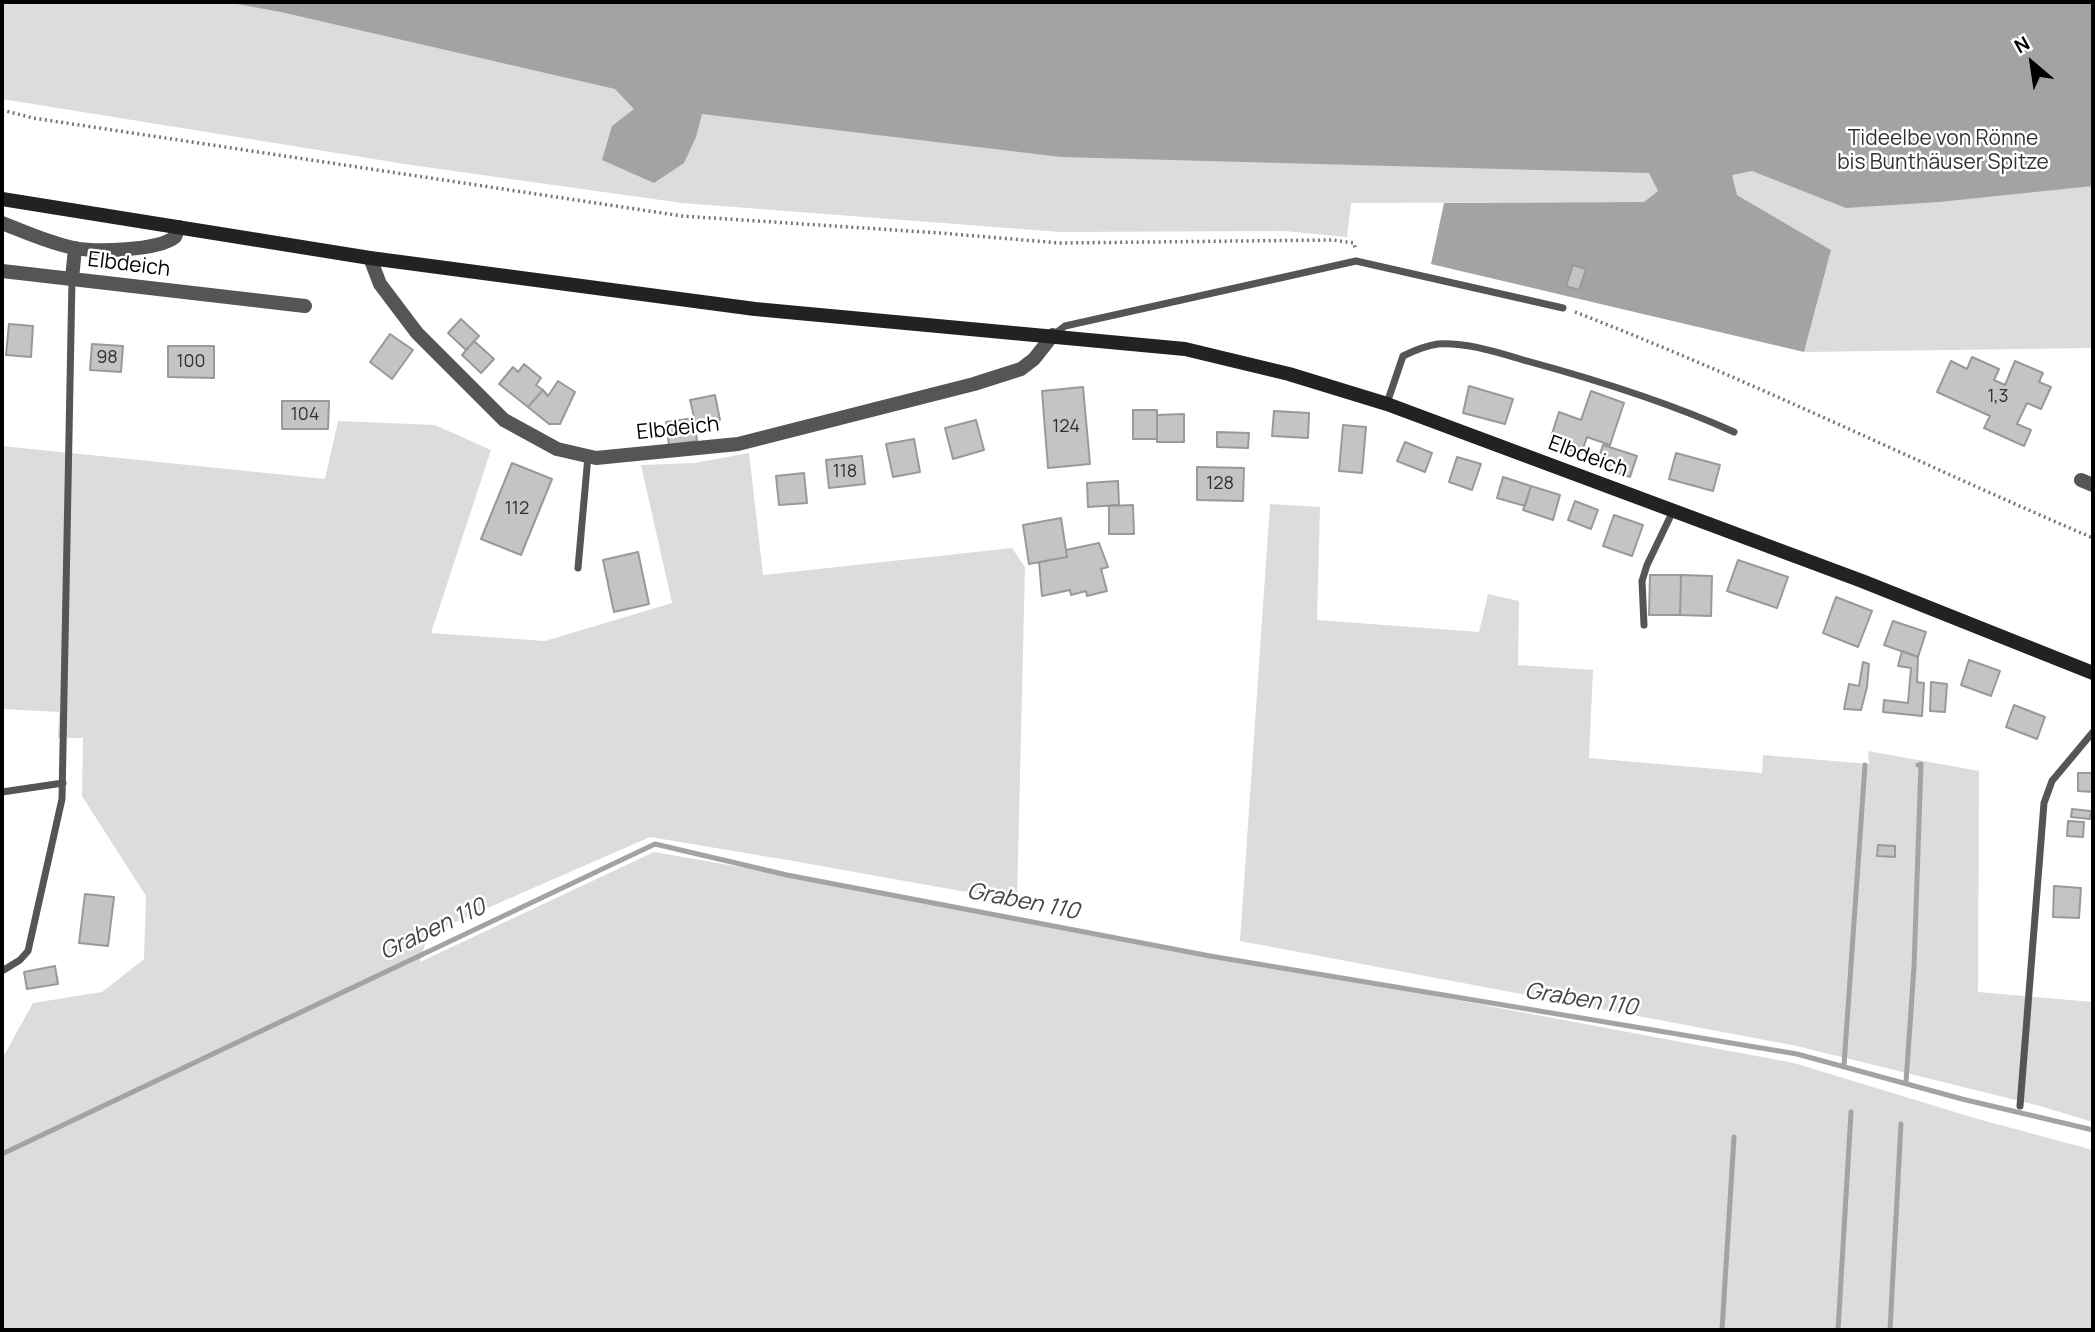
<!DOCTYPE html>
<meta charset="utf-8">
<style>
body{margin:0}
#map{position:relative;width:2095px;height:1332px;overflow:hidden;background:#fff;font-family:Manrope,sans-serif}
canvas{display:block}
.frame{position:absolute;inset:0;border:4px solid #000;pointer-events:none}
.north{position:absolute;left:1997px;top:28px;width:70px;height:70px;-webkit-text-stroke:5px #fff;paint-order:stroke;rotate:331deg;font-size:19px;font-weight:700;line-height:28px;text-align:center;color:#000}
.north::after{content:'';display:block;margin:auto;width:24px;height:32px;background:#000;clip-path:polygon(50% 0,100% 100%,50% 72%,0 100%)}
</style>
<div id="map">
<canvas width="2095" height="1332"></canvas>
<div class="frame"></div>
<div class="north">N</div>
</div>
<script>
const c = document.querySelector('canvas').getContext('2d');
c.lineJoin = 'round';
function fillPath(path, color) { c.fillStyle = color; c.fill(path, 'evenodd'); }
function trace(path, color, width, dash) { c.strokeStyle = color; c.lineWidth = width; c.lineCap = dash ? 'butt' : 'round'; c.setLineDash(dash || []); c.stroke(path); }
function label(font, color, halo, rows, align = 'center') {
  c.font = font + ' Manrope,sans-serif'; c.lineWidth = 5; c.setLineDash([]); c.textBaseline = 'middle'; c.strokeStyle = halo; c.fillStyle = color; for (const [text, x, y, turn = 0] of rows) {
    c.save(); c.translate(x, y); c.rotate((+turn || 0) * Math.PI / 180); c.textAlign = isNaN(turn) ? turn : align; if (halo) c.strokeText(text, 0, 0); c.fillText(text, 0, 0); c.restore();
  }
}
fillPath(new Path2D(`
 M 2,2 L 2093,2 L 2093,348 L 1804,352 L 1831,250 L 1737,195 L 1650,173 L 1658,191 L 1645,202 L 1351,203 L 1347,237 L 1284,231 L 1060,232 L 682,203 L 411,165 L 2,99 Z
 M 338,421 L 435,425 L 491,450 L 431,633 L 545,641 L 672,603 L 641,465 L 695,463 L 749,453 L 763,575 L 1012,548 L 1025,567 L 1017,901 L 793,861 L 650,837 L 428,934 L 420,962 L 654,852 L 787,875 L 1794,1063 L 1978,1119 L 2093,1150 L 2093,1330 L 2,1330 L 2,1059 L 33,1003 L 102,992 L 144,959 L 146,896 L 82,796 L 83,738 L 58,738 L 59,712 L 2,709 L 2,446 L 325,479 Z
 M 1270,504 L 1320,507 L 1317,620 L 1479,632 L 1488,594 L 1519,601 L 1518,665 L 1593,670 L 1589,758 L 1762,773 L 1763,755 L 1869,764 L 1868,751 L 1979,771 L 1978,992 L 2093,1002 L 2093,1122 L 2040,1106 L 1797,1046 L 1240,941 Z`), '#dcdcdc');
fillPath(new Path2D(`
 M 226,2 L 2093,2 L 2093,186 L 1939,202 L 1846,208 L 1752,171 L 1732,175 L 1737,195 L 1831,250 L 1804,352 L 1431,264 L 1444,203 L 1644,202 L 1658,191 L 1649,173 L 1061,157 L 702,114 L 696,137 L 684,163 L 654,183 L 602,160 L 612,126 L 634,109 L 615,89 L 281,12 Z`), '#a3a3a3');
trace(new Path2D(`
 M 1844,1065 L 1865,765
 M 1906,1082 L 1914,967 L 1921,764 L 1918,765
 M 2,1154 L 655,844 L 787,875 L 1210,956 L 1797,1054 L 1962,1099 L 2093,1130
 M 1722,1330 L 1734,1137
 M 1838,1330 L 1851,1112
 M 1890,1330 L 1901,1124`), '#a3a3a3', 5);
const building = new Path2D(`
 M 1573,265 L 1586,269 L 1579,290 L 1566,286 Z
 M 461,319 L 479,336 L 466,350 L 448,333 Z
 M 9,324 L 33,326 L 31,357 L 6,355 Z
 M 390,334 L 413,350 L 392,379 L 370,362 Z
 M 474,341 L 494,359 L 481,373 L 462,355 Z
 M 92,344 L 123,346 L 121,372 L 90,370 Z
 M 168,346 L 214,346 L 214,378 L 168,377 Z
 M 1972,357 L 1999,369 L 1994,380 L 2005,385 L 2015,361 L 2043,373 L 2039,382 L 2051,387 L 2041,409 L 2027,403 L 2017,424 L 2031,430 L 2024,446 L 1984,428 L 1990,416 L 1937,392 L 1951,361 L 1967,369 Z
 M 524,364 L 541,378 L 536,385 L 543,390 L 528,407 L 499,384 L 513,367 L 518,372 Z
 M 558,381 L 575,392 L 560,424 L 549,424 L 528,407 L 543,390 L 548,396 Z
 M 1469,386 L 1513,399 L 1505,424 L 1463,413 Z
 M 1083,387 L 1090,464 L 1048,468 L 1042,391 Z
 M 1591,391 L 1624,403 L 1610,445 L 1587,437 L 1581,454 L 1549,443 L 1559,412 L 1581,420 Z
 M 715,395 L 720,420 L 696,425 L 690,400 Z
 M 282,401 L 329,401 L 328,429 L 282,429 Z
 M 1133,410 L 1157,410 L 1157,439 L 1133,439 Z
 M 1274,411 L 1309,413 L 1308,438 L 1272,436 Z
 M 1184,414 L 1184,442 L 1157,442 L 1157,415 Z
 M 694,418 L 697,441 L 669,445 L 666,422 Z
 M 976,420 L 984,450 L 953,459 L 945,428 Z
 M 1343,425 L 1366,427 L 1362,473 L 1339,471 Z
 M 1217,432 L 1249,433 L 1248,448 L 1217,447 Z
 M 914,439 L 920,472 L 893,477 L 886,444 Z
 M 1405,442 L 1432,453 L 1425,472 L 1397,461 Z
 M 1603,445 L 1637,456 L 1630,477 L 1596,466 Z
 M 1676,453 L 1720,465 L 1713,491 L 1669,479 Z
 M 862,456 L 865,484 L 829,488 L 826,460 Z
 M 1457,457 L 1481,464 L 1472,490 L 1449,482 Z
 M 512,463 L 552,479 L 521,555 L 481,539 Z
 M 1197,467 L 1244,468 L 1243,501 L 1197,500 Z
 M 804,473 L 807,503 L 779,505 L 776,476 Z
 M 1503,477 L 1531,486 L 1525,506 L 1497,498 Z
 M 1118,481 L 1119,505 L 1088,507 L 1087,483 Z
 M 1531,486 L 1560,495 L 1553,520 L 1523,510 Z
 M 1575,501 L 1598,510 L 1591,529 L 1568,520 Z
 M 1133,505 L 1134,534 L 1109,534 L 1109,506 Z
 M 1614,515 L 1643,525 L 1632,556 L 1603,546 Z
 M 1061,518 L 1067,557 L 1029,564 L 1023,525 Z
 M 1099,543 L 1108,567 L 1101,569 L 1107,591 L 1087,596 L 1086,591 L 1071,595 L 1070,590 L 1042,596 L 1039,562 L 1067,557 L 1066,550 Z
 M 638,552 L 649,604 L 614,612 L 603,560 Z
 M 1738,560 L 1788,577 L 1777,608 L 1727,591 Z
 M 1650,575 L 1681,575 L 1680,615 L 1649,615 Z
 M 1681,575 L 1712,576 L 1711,616 L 1680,615 Z
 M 1836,597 L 1872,611 L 1858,647 L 1823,633 Z
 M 1893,621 L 1926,632 L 1918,657 L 1884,645 Z
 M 1902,651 L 1918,657 L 1917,682 L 1924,683 L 1922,716 L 1883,712 L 1884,700 L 1908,703 L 1911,668 L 1898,666 Z
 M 1969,660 L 2000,671 L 1991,696 L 1961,685 Z
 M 1863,662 L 1869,664 L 1867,687 L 1861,710 L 1844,709 L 1849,684 L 1859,686 Z
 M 1931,682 L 1947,684 L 1945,712 L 1930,711 Z
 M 2014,705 L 2045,717 L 2037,739 L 2006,727 Z
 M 2078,773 L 2093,773 L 2093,792 L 2078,791 Z
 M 2072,809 L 2091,811 L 2090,819 L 2071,817 Z
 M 2068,821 L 2084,822 L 2083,837 L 2067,836 Z
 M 1878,845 L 1895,846 L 1895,857 L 1877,856 Z
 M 2054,886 L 2081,888 L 2079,918 L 2053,917 Z
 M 85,894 L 114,897 L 108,946 L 79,943 Z
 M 55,966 L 58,984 L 27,989 L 24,972 Z`);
fillPath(building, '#c4c4c4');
trace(building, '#999', 2);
trace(new Path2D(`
 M 2,110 L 33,118 L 682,216 L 940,233 L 1060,243 L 1332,240 L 1354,243 L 1355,248
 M 1575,312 C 1751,380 1920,464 2093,538`), '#777', 3.5, [2, 3.5]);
trace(new Path2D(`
 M 1053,335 L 1065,326 L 1356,261 L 1563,308
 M 1387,403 L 1403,356 C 1415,350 1425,346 1438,344 C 1467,342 1499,353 1527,361 C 1597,380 1668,402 1734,432
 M 578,568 L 588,456
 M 1644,625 L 1642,581 L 1647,565 L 1673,511
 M 2,792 L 63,783
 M 2,971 L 20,960 L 28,951 L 62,799 L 72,279
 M 2020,1106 L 2044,803 L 2052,781 L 2093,732`), '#555', 7);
trace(new Path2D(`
 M 2,223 C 25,232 49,243 74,248 C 96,252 157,251 175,237 L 179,227
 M 370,258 L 380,284 L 417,333 L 504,420 L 557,449 L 596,458 L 738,444 L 974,384 L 1021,369 L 1034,359 L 1053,335
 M 2,271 L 72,279 L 75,248
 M 72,279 L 305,306
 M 2081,480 L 2093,485`), '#555', 14);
trace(new Path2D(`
 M 2,199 L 370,258 L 755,309 L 1185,349 L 1289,374 L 1387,404 L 1862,581 L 2093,673`), '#222', 14);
label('18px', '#313131', null, [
 ["98",107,358],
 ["100",191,362],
 ["1,3",1998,397],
 ["104",305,415],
 ["124",1066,427],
 ["118",845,472],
 ["128",1220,484],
 ["112",517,509]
]);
label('21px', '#333', '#fff', [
 ["Tideelbe von Rönne",1943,139],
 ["bis Bunthäuser Spitze",1943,163]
]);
label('21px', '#000', '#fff', [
 ["Elbdeich",129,265,7],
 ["Elbdeich",678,429,-6],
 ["Elbdeich",1588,457,20]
]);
label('italic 23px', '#444', '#fff', [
 ["Graben 110",1023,902,11],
 ["Graben 110",433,930,-25],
 ["Graben 110",1581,1000,9]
]);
</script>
